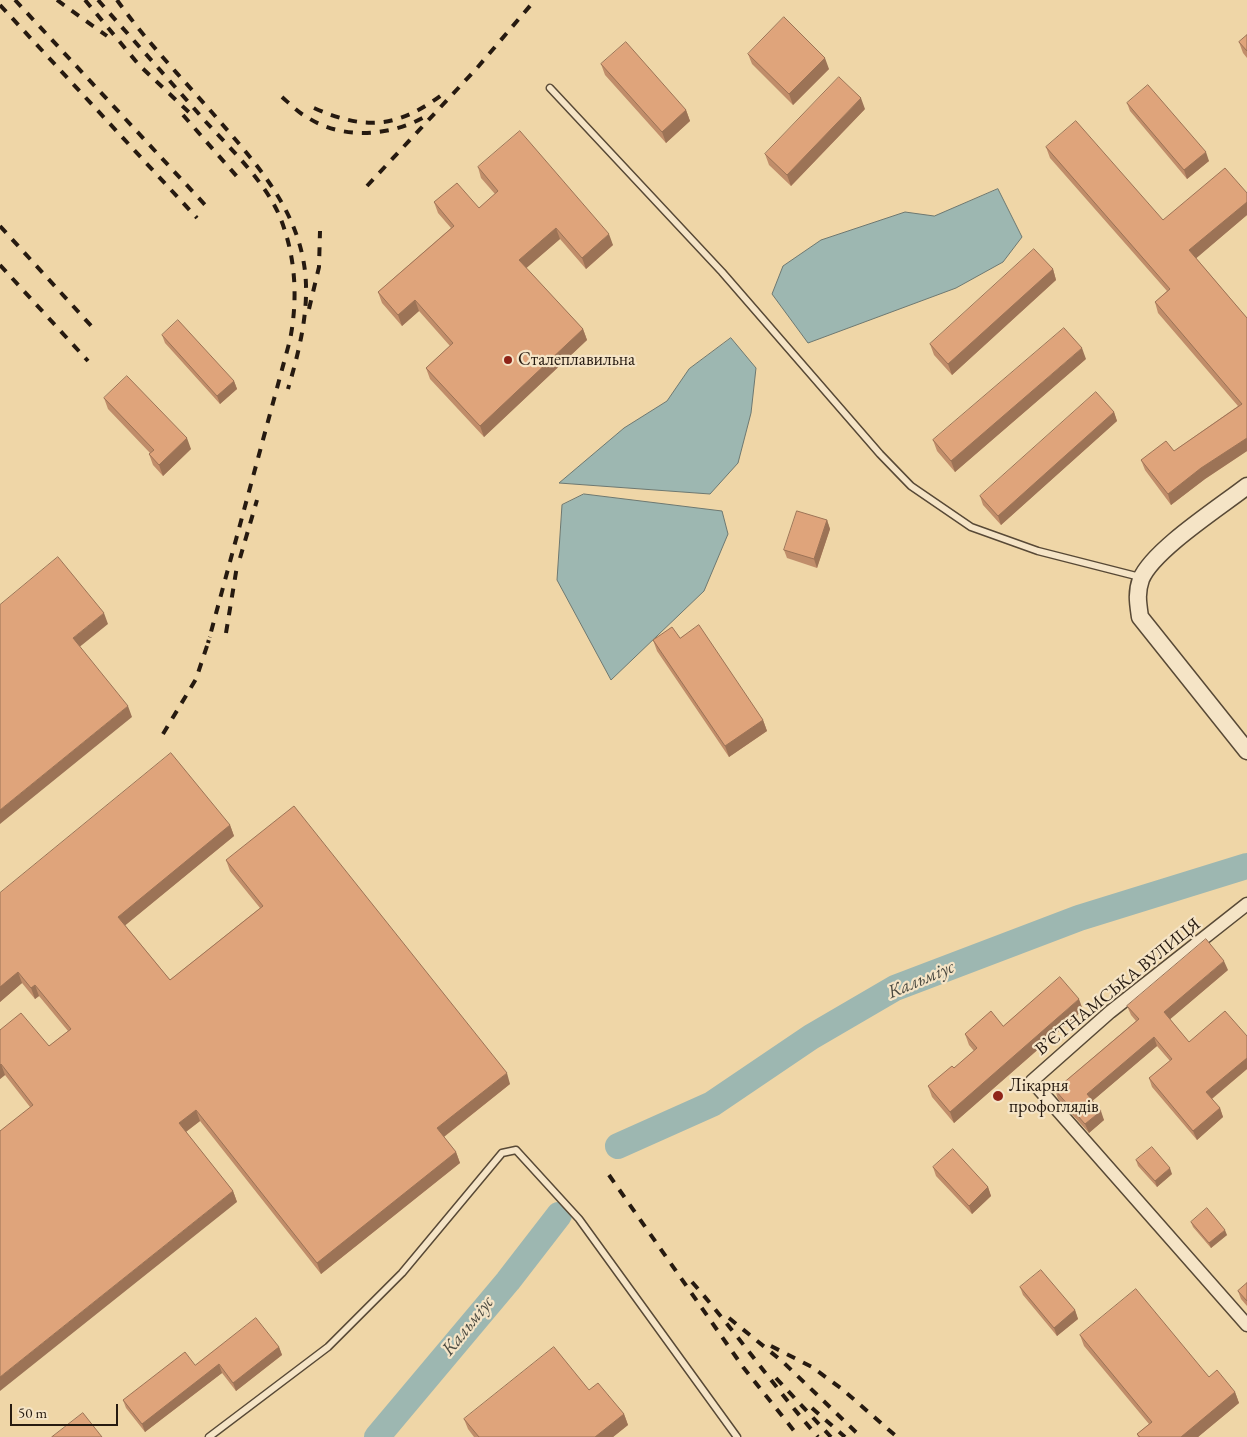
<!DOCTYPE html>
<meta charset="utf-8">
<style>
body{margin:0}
#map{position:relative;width:1247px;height:1437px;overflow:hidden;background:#efd6a7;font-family:"EB Garamond",serif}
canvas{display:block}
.scale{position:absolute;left:10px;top:1404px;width:108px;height:22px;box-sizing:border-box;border:2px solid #261a10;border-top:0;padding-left:6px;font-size:15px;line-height:18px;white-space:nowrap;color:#261a10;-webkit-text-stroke:4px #f5e4c6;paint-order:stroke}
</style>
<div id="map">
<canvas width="1247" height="1437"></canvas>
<div class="scale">50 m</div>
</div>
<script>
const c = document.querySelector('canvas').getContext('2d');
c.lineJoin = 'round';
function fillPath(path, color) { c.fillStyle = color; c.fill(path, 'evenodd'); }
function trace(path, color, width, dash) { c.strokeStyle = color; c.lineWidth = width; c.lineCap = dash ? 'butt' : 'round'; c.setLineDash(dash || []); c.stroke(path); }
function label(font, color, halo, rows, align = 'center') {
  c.font = font + ' "EB Garamond",serif'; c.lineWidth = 4.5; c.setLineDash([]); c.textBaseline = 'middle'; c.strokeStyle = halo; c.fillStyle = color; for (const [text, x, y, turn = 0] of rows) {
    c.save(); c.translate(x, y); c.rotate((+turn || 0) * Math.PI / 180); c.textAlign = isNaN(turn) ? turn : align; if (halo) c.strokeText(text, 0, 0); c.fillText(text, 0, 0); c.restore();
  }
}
const water = new Path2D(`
 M 998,189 L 1022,237 L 1003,262 L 956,288 L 808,343 L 772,294 L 783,266 L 821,240 L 905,212 L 934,216 Z
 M 731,338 L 756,368 L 751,413 L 738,463 L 710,494 L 559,483 L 624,428 L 667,401 L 689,369 Z
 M 584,494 L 722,511 L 728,534 L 704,591 L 611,680 L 557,580 L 562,505 Z`);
fillPath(water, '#9db7b1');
trace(water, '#6d7871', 1);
trace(new Path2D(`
 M 618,1146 L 712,1104 L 811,1037 L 895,988 L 1079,918 L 1247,866
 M 377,1437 L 508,1281 L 559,1215`), '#9db7b1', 26);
const service = new Path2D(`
 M 550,88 L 722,272 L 880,454 L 911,486 L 971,527 L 1038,551 L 1140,577
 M 209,1437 L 328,1347 L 402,1273 L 502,1153 L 516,1150 L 579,1219 L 737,1437`);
const minor = new Path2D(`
 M 1247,904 L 1110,1012 L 1032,1081 L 1247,1325`);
const tertiary = new Path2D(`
 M 1247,486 C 1220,507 1153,550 1141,579 C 1136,593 1138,603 1140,617 L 1247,751`);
trace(service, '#584936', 9);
trace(minor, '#584936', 15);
trace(tertiary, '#584936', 19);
trace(service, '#f5e4c6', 6);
trace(minor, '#f5e4c6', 12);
trace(tertiary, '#f5e4c6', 16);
trace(new Path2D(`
 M 15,0 L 208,208
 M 57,0 L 107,36
 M 85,0 L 139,65 L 194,117
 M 98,0 C 134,41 170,81 206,122 C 231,149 266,183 280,217 C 296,257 298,299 290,340 L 208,643
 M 117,0 C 148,44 187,83 222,124 C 263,171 304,219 306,285 C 307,320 298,355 288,389
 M 0,5 L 197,218
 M 282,97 C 291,105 300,114 310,119 C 345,140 392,136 426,116
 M 314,108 C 368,132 400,127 447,91
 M 183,115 L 240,180
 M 367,186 L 477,68 L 535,0
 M 0,226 L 94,329
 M 0,265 L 88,361
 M 309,309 L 319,267 L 320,231
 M 240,558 L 257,500
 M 226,633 L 237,566
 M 163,734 L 196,679 L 210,637
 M 609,1175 L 743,1367 L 799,1437
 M 692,1282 C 736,1332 774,1387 818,1437
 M 729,1318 L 783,1362 L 861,1437
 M 771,1346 L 812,1367 L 842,1389 L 897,1437
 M 776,1378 L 831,1437
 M 812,1408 L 845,1437`), '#261a10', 4, [9, 9]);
fillPath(new Path2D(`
 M 1247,35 L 1247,58 L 1243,53 L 1239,42 Z
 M 748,54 L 829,69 L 793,105 L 752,64 Z
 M 601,64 L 686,110 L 690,121 L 666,143 L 605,75 Z
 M 1127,103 L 1209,161 L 1187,179 L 1130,111 Z
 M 865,109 L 791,186 L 769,165 L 765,154 Z
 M 1046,147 L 1163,220 L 1247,193 L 1247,215 L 1196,258 L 1247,318 L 1247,451 L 1205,479 L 1171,505 L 1145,470 L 1141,460 L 1174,451 L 1238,406 L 1158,313 L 1155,302 L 1167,291 L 1050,158 Z
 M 478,167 L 613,245 L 586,269 L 560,239 L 526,268 L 583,329 L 587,340 L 484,437 L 430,379 L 426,368 L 450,346 L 419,311 L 402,326 L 382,303 L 378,292 L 451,228 L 438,213 L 434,202 L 479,208 L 495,194 L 481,178 Z
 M 1053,269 L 1056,280 L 952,375 L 934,355 L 930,344 Z
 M 162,335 L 234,381 L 237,389 L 220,404 L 165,343 Z
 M 1086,359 L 955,472 L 937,451 L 933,440 Z
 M 104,398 L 191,449 L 163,476 L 153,465 L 149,454 L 150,453 L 108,409 Z
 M 1114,412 L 1117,421 L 1001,525 L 983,505 L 980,496 Z
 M 827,520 L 830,529 L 817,568 L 787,558 L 784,550 Z
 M 680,638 L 763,720 L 767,731 L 729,757 L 657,651 L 653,640 Z
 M 230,825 L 234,836 L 125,925 L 170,980 L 260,908 L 230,871 L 226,860 L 510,1084 L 444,1137 L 456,1152 L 460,1163 L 321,1274 L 200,1121 L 186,1132 L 233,1191 L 237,1202 L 30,1107 L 5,1075 L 0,1079 L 0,1030 L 49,1046 L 68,1031 L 39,996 L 35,999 L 22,983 L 0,1002 L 0,893 Z
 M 1228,970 L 1170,1019 L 1189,1042 L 1247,1036 L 1247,1069 L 1212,1099 L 1220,1108 L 1223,1117 L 1197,1140 L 1152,1087 L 1149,1078 L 1170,1061 L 1157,1046 L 1092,1101 L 1104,1120 L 1089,1133 L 1058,1099 L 1055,1090 L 1136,1021 L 1131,1015 L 1127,1006 Z
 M 1083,1010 L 954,1123 L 932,1097 L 928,1086 L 954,1068 L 974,1051 L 969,1045 L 965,1034 Z
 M 1136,1160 L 1172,1174 L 1157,1187 L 1138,1166 Z
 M 933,1167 L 988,1187 L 991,1196 L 972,1214 L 936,1176 Z
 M 1191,1222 L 1227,1235 L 1211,1248 L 1193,1227 Z
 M 1247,1283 L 1247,1306 L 1241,1299 L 1238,1291 Z
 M 1020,1287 L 1075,1310 L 1078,1319 L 1057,1336 L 1023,1295 Z
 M 1080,1335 L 1209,1377 L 1235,1392 L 1239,1403 L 1198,1437 L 1138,1437 L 1137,1434 L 1149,1424 L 1084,1346 Z
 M 279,1347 L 282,1355 L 236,1391 L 222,1373 L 145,1432 L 126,1408 L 123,1400 L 195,1365 Z
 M 589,1390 L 624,1414 L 628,1425 L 613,1437 L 474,1437 L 468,1429 L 464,1419 Z`), '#c08d6a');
fillPath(new Path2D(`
 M 825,58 L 829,69 L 793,105 L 789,94 Z
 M 861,98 L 865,109 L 791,186 L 787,175 Z
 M 686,110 L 690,121 L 666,143 L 662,132 Z
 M 1206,152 L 1209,161 L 1187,179 L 1184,170 Z
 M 1247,202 L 1247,215 L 1193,261 L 1189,250 Z
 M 556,228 L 560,239 L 523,271 L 519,260 Z
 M 609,234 L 613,245 L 586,269 L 582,258 Z
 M 1053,269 L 1056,280 L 952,375 L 948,364 Z
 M 415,300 L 419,311 L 402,326 L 398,315 Z
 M 583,329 L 587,340 L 484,437 L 480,426 Z
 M 1082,348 L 1086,359 L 955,472 L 951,461 Z
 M 234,381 L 237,389 L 220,404 L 217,396 Z
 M 1114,412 L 1117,421 L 1001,525 L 998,516 Z
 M 187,438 L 191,449 L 163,476 L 159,465 Z
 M 1247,438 L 1247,451 L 1205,479 L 1171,505 L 1168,494 L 1201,468 Z
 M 827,520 L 830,529 L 817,568 L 814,559 Z
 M 104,613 L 108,624 L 77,649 L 73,638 Z
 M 128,706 L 132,717 L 0,824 L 0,810 Z
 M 763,720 L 767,731 L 729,757 L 725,746 Z
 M 230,825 L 234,836 L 122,928 L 118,917 Z
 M 1224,961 L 1228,970 L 1168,1021 L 1164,1012 Z
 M 18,972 L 22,983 L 0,1002 L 0,987 Z
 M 35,985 L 39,996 L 35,999 L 31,988 Z
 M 1079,999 L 1083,1010 L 954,1123 L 950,1112 Z
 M 1154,1037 L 1157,1046 L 1090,1103 L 1087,1094 Z
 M 1247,1058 L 1247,1069 L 1209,1101 L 1206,1092 Z
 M 1,1064 L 5,1075 L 0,1079 L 0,1065 Z
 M 507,1073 L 510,1084 L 441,1139 L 437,1128 Z
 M 1220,1108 L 1223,1117 L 1197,1140 L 1193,1131 Z
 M 196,1110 L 200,1121 L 183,1134 L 179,1123 Z
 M 1101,1111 L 1104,1120 L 1089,1133 L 1085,1124 Z
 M 456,1152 L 460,1163 L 321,1274 L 317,1263 Z
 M 1170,1168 L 1172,1174 L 1157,1187 L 1155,1181 Z
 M 988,1187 L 991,1196 L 972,1214 L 969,1206 Z
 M 233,1191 L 237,1202 L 0,1391 L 0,1377 Z
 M 1225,1230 L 1227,1235 L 1211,1248 L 1209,1243 Z
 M 1075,1310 L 1078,1319 L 1057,1336 L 1054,1328 Z
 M 279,1347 L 282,1355 L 236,1391 L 233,1383 Z
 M 219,1364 L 222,1373 L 145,1432 L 142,1424 Z
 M 1235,1392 L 1239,1403 L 1198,1437 L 1181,1437 Z
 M 624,1414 L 628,1425 L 613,1437 L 595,1437 Z`), '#9c7356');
const building = new Path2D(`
 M 784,17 L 825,58 L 789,94 L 748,54 Z
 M 1247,35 L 1247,51 L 1239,42 Z
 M 626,42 L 686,110 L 662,132 L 601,64 Z
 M 839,77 L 861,98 L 787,175 L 765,154 Z
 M 1148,85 L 1206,152 L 1184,170 L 1127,103 Z
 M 1076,121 L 1163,220 L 1225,168 L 1247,193 L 1247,202 L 1189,250 L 1247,318 L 1247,438 L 1201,468 L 1168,494 L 1141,460 L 1166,441 L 1174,451 L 1242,404 L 1155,302 L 1170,289 L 1046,147 Z
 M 520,131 L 609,234 L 582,258 L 556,228 L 519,260 L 583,329 L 480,426 L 426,368 L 453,343 L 415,300 L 398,315 L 378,292 L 454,226 L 434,202 L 457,183 L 479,208 L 498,191 L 478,167 Z
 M 1034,249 L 1053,269 L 948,364 L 930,344 Z
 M 178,320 L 234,381 L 217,396 L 162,335 Z
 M 1064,328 L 1082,348 L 951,461 L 933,440 Z
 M 127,376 L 187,438 L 159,465 L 149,454 L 154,450 L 104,398 Z
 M 1096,392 L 1114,412 L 998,516 L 980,496 Z
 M 797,511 L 827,520 L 814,559 L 784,550 Z
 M 58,557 L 104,613 L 73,638 L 128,706 L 0,810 L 0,605 Z
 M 699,625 L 763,720 L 725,746 L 653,640 L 672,627 L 680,638 Z
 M 171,753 L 230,825 L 118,917 L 170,980 L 263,906 L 226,860 L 294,806 L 507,1073 L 437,1128 L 456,1152 L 317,1263 L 196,1110 L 179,1123 L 233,1191 L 0,1377 L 0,1131 L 33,1105 L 1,1064 L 0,1065 L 0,1030 L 21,1013 L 49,1046 L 71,1029 L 35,985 L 31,988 L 18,972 L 0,987 L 0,893 Z
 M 1206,939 L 1224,961 L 1164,1012 L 1189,1042 L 1225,1011 L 1247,1036 L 1247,1058 L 1206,1092 L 1220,1108 L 1193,1131 L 1149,1078 L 1172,1059 L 1154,1037 L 1087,1094 L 1101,1111 L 1085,1124 L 1055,1090 L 1139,1019 L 1127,1006 Z
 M 1060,977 L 1079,999 L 950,1112 L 928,1086 L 952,1066 L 954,1068 L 977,1048 L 965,1034 L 991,1011 L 1003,1026 Z
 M 1152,1147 L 1170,1168 L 1155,1181 L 1136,1160 Z
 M 953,1149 L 988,1187 L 969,1206 L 933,1167 Z
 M 1207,1208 L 1225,1230 L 1209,1243 L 1191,1222 Z
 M 1041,1270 L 1075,1310 L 1054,1328 L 1020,1287 Z
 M 1247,1283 L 1247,1301 L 1238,1291 Z
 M 1136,1289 L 1209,1377 L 1217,1370 L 1235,1392 L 1181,1437 L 1140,1437 L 1137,1434 L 1152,1422 L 1080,1335 Z
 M 256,1318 L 279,1347 L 233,1383 L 219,1364 L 142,1424 L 123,1400 L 185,1352 L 195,1365 Z
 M 554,1347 L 589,1390 L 598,1383 L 624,1414 L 595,1437 L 479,1437 L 464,1419 Z
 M 83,1413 L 102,1437 L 52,1437 Z`);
fillPath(building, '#dfa47b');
trace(building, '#9c7356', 1);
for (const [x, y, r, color] of [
 [508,360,5,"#8f2418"],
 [998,1096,6,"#8f2418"]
]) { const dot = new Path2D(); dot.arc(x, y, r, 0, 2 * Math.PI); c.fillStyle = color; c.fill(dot); trace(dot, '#f5e4c6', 2); }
label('18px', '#261a10', '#f5e4c6', [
 ["Сталеплавильна",518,360],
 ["Лікарня",1009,1086],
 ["профоглядів",1009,1107]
], 'left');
label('18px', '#261a10', '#f5e4c6', [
 ["В’ЄТНАМСЬКА ВУЛИЦЯ",1118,987,-39]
]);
label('italic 19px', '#4a4940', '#f5e4c6', [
 ["Кальміус",921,980,-23],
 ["Кальміус",468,1326,-51]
]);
</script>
